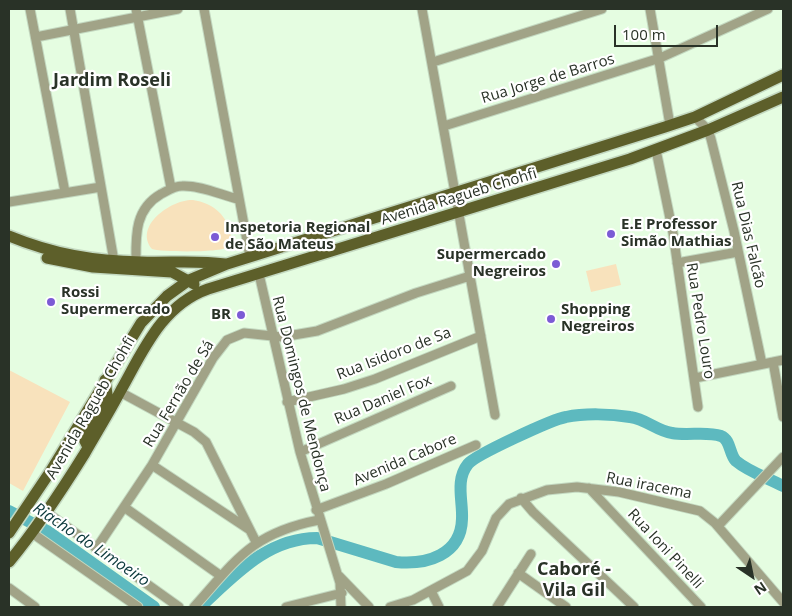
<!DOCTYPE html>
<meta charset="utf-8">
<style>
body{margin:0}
#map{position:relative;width:792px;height:616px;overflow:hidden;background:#e5fde1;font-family:"Open Sans",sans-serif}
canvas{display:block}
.frame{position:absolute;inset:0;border:10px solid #293227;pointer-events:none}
.north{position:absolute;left:727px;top:551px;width:50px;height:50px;-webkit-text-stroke:4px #fff;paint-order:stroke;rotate:146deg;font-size:14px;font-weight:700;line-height:20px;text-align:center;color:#293227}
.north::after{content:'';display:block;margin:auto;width:18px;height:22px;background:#293227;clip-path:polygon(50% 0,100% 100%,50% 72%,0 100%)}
.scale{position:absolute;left:614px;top:25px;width:104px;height:22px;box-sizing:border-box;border:2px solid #293227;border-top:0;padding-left:6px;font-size:15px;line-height:18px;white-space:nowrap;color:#293227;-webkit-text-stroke:4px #fff;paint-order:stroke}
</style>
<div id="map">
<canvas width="792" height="616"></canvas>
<div class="frame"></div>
<div class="north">N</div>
<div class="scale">100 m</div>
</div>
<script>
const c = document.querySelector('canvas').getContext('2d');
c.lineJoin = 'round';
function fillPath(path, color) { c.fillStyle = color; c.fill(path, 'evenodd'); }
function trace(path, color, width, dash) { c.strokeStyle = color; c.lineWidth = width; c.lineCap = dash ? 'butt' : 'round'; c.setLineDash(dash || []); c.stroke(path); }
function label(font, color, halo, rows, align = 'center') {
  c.font = font + ' "Open Sans",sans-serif'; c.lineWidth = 4.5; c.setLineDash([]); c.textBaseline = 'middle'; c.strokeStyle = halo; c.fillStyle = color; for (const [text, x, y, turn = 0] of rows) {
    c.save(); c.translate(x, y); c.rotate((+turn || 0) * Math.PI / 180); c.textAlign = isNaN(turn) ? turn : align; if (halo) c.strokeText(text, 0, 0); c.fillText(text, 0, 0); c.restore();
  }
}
fillPath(new Path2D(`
 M 193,200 C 213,203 228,215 231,237 C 231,241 231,244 228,247 C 221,253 160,252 152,249 C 133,226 172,199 193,200 Z
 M 616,264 L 621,285 L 591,292 L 586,271 Z
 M 9,370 L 70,402 L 23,491 L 9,483 Z`), '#f8e2bc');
trace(new Path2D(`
 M 9,511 L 47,531 L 154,607
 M 200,607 C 234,576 267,538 317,538 L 396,562 C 427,565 461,555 462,519 C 463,501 455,480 468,464 C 475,455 553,419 566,417 C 585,413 611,414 630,417 C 646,419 657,431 672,433 C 688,436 706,431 721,436 C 731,440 729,454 736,461 C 749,472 768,478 783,486`), '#5db9bf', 12);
const minor = new Path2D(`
 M 30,9 L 65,192
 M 70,9 L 114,261
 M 136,9 L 171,188
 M 204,9 L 250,257
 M 422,9 L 495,415
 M 650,9 L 670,125
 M 36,37 L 178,9
 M 433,62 L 602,9
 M 695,117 L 708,130 L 711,139 L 734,231 L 762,364
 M 444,126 L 660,58 L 768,9
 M 656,150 L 673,233 L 698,407
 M 9,202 L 101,187
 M 677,263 L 738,252
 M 136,266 C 136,239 133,210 161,194 C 167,191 174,186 182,186 C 200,185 221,195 238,199
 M 259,274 L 300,452 L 340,583 L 341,607
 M 773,362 L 783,417
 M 695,378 L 783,360
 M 120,392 L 194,432 L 206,442 L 256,542
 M 287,402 L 344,389 L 375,379 L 481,336
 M 300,452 L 451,386
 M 152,465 L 250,530
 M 589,488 L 701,607
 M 521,498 L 533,512 L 634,607
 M 124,507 L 221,576
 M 316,510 L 386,484 L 476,445
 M 46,512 L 179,607
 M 718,526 L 783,457
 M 32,533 L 138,607
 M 96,549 L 152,465 L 213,358 L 227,340 L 244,333 L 282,337 L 317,331 L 416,293 L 470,276
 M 518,573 L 566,607
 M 339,576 L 369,607
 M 9,588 L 35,607
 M 431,591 L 439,607
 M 194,607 C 237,559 252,533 319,520
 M 286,607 L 342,593
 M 390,607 L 413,600 L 467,571 L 482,551 L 496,518 L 509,504 L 547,490 L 577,487 L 619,492 L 700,511 L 715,523 L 783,602
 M 497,607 L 531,554`);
const major = new Path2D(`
 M 9,236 C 53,254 93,261 141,262 C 169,263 197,260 225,264
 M 47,258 L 93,267 L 172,272 L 194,284
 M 88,447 L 83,437 L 107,394 L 105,380
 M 9,533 L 50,472 L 141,323 L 167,296 L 189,280 L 227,264 L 665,127 L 695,117 L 783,75
 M 9,562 C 37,528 62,490 85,453 C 97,432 110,411 121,390 C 143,351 162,305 208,289 L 630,159 L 708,130 L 783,97`);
trace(minor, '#c3d8c0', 11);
trace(major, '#c3d8c0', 14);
trace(minor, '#a1a387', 9);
trace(major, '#5d5f2a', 11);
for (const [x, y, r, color] of [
 [611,234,5,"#7c5bd5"],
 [215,237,5,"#7c5bd5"],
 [556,264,5,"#7c5bd5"],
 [51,302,5,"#7c5bd5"],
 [241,315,5,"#7c5bd5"],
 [551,319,5,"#7c5bd5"]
]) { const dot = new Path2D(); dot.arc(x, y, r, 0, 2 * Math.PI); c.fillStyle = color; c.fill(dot); trace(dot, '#fff', 2); }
label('15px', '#293227', '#fff', [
 ["Rua Jorge de Barros",548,79,-17],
 ["Avenida Ragueb Chohfi",459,197,-17],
 ["Rua Dias Falcão",748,235,77],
 ["Rua Pedro Louro",700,321,81],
 ["Rua Isidoro de Sa",394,354,-21],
 ["Rua Fernão de Sá",179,394,-59],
 ["Rua Domingos de Mendonça",301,394,76],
 ["Rua Daniel Fox",383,400,-23],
 ["Avenida Ragueb Chohfi",91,408,-60],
 ["Avenida Cabore",405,460,-23],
 ["Rua iracema",649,486,11],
 ["Rua Ioni Pinelli",665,549,47]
]);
label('bold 15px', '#293227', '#fff', [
 ["E.E Professor",621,225],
 ["Simão Mathias",621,242],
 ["Inspetoria Regional",225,228],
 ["de São Mateus",225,245],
 ["Supermercado",546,255,"right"],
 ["Negreiros",546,272,"right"],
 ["Rossi",61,293],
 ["Supermercado",61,310],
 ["Shopping",561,310],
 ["Negreiros",561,327],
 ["BR",231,315,"right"]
], 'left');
label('italic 16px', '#0a383b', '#fff', [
 ["Riacho do Limoeiro",91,545,34]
]);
label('bold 18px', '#293227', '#fff', [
 ["Jardim Roseli",112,81],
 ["Caboré -",574,570],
 ["Vila Gil",574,591]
]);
</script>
